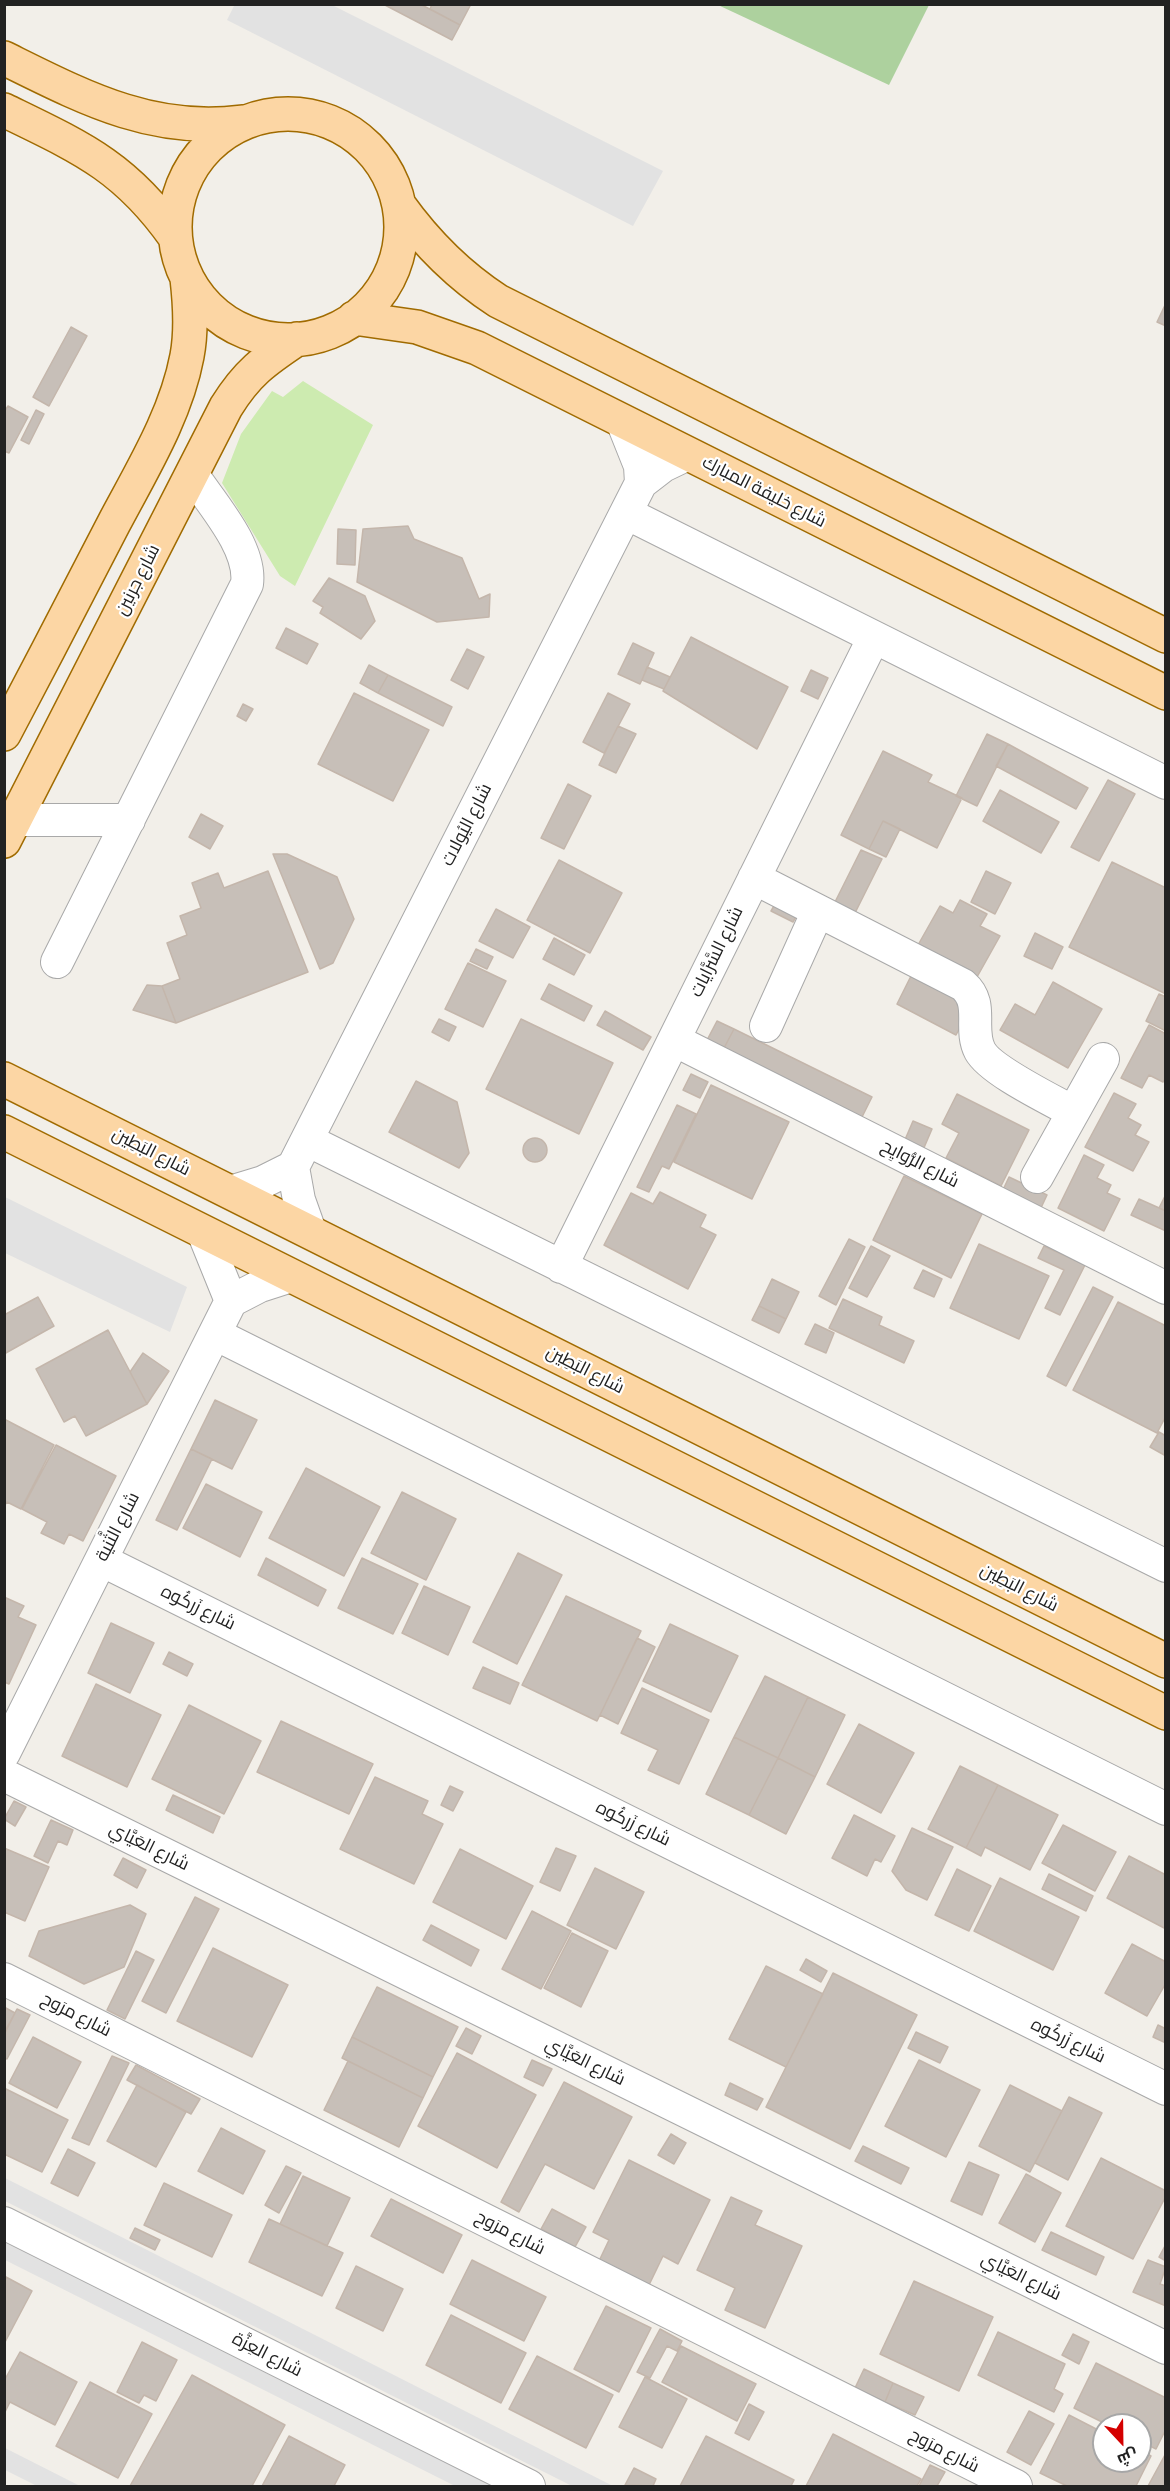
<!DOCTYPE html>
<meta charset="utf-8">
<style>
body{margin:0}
#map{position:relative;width:1170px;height:2491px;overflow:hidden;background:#f2efe9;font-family:Manrope,Cairo,sans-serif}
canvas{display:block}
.frame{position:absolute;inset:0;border:6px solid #222;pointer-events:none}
.north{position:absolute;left:1092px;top:2413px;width:60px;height:60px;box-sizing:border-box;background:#fff;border:2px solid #a7a7a7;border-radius:50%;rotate:158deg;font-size:16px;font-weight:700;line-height:24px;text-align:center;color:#222}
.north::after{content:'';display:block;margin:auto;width:21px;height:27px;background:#d40000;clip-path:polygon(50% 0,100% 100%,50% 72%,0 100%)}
</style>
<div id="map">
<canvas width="1170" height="2491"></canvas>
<div class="frame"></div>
<div class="north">ش</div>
</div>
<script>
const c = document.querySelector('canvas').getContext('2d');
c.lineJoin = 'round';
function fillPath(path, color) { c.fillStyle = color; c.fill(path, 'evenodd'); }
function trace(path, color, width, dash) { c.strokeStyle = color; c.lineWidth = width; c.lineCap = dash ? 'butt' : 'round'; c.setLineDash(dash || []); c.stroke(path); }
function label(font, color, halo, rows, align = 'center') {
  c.font = font + ' Manrope,Cairo,sans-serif'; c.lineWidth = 4.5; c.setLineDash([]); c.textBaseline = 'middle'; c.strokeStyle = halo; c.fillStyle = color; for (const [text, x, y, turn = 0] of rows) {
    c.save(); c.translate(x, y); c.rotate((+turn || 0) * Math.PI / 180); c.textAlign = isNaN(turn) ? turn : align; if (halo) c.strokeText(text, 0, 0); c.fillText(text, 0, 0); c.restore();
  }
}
fillPath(new Path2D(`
 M 303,381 L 373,425 L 295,586 L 280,576 L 222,483 L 241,434 L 272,391 L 283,397 Z`), '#cdebb0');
fillPath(new Path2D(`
 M 718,5 L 929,5 L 889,85 Z`), '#add19e');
fillPath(new Path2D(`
 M 235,4 L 332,5 L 663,171 L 633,226 L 227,20 Z
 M 5,1197 L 187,1287 L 170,1332 L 5,1253 Z
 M 5,2178 L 613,2486 L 572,2486 L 5,2201 Z
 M 4,2237 L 497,2486 L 455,2486 L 5,2260 Z
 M 5,2448 L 80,2486 L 37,2486 L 5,2470 Z`), '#e2e2e2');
const building = new Path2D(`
 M 383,4 L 420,4 L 460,25 L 452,40 Z
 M 432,4 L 471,4 L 460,25 L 430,9 Z
 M 1166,303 L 1166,326 L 1157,322 Z
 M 71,327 L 87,336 L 49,406 L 33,397 Z
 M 8,406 L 28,417 L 9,453 L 4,451 L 4,412 Z
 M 36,410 L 44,414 L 29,444 L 21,440 Z
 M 408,526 L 414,539 L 462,558 L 479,599 L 490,594 L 489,617 L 437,622 L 357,582 L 363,529 Z
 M 338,529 L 356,530 L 355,565 L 337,564 Z
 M 329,578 L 365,596 L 375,621 L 361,639 L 320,613 L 323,607 L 313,601 Z
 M 286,628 L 318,644 L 307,664 L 276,648 Z
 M 691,637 L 788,687 L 757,749 L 663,691 Z
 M 633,643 L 654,653 L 640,684 L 618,674 Z
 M 467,649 L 484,657 L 468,689 L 451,680 Z
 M 369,665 L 388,675 L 378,693 L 360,683 Z
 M 647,667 L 670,677 L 664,689 L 642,680 Z
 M 811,670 L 828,678 L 818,699 L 801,691 Z
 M 388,675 L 452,707 L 443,726 L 378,693 Z
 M 354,693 L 429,730 L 393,801 L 318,764 Z
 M 608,693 L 630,704 L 604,753 L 583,742 Z
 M 243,704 L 253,709 L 246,721 L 237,716 Z
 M 618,726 L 636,734 L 616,773 L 599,765 Z
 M 987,734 L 1008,744 L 977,806 L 956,796 Z
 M 1008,744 L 1088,788 L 1076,809 L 996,766 Z
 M 883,751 L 932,775 L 928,782 L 962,798 L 937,848 L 883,821 L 869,849 L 841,835 Z
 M 1108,780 L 1135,794 L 1099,861 L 1071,847 Z
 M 568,784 L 591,796 L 564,849 L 541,838 Z
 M 1000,790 L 1059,822 L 1041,853 L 983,821 Z
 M 201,814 L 223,826 L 210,849 L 189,837 Z
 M 883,821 L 900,829 L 886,857 L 869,849 Z
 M 861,850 L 882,859 L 852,919 L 832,908 Z
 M 273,854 L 287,854 L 337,877 L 354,919 L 333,963 L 320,969 Z
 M 559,860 L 622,893 L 590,953 L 527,920 Z
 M 1112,862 L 1166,888 L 1166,994 L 1069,947 Z
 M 268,871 L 308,972 L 176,1023 L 162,986 L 180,979 L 167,943 L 187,935 L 180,916 L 201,908 L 192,883 L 218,873 L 224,888 Z
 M 986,871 L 1011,883 L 995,914 L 971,902 Z
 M 778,899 L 800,910 L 793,922 L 771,911 Z
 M 960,900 L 987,914 L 980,926 L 1000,936 L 977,977 L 918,945 L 940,906 L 953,913 Z
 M 496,909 L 530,927 L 513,958 L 479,941 Z
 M 1035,933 L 1063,947 L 1052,969 L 1024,956 Z
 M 554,938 L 585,955 L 574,975 L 543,959 Z
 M 476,949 L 493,957 L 487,969 L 470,961 Z
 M 468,963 L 506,981 L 483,1027 L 445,1009 Z
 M 912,974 L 972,1005 L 956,1035 L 897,1004 Z
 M 1053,982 L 1102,1009 L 1068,1068 L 1000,1030 L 1015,1004 L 1035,1015 Z
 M 549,984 L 592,1006 L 584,1021 L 541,999 Z
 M 147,985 L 162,986 L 176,1023 L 133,1010 Z
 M 1159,994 L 1166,997 L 1166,1031 L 1146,1021 Z
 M 605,1011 L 651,1037 L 643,1050 L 597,1025 Z
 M 439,1019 L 456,1027 L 449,1041 L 432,1032 Z
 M 521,1019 L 613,1063 L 579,1134 L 486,1089 Z
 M 717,1021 L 734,1029 L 723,1050 L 706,1042 Z
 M 1149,1025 L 1166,1034 L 1166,1078 L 1163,1082 L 1149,1075 L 1142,1088 L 1121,1078 Z
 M 734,1029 L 872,1097 L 861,1119 L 723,1050 Z
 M 691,1074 L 708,1082 L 700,1098 L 683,1090 Z
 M 416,1081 L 457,1102 L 469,1153 L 459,1168 L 389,1132 Z
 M 711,1085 L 789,1122 L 752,1199 L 674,1162 Z
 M 1114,1093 L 1136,1104 L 1128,1118 L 1141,1125 L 1135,1135 L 1149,1142 L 1133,1171 L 1085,1147 Z
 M 957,1094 L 1029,1130 L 1001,1186 L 946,1158 L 959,1133 L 942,1124 Z
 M 677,1105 L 696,1114 L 669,1169 L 662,1166 L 649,1192 L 637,1187 Z
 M 913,1121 L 932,1129 L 923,1150 L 904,1142 Z
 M523 1150a12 12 0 1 1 24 0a12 12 0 1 1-24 0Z
 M 1084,1155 L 1104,1165 L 1097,1178 L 1111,1185 L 1107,1193 L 1120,1199 L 1104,1231 L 1058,1208 Z
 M 904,1176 L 982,1214 L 951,1278 L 873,1240 Z
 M 1009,1177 L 1047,1195 L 1040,1210 L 1002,1192 Z
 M 660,1192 L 706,1215 L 700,1227 L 716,1235 L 688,1289 L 604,1245 L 631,1193 L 653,1204 Z
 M 1166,1194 L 1166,1211 L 1159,1208 Z
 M 1139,1199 L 1166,1211 L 1166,1231 L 1131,1215 Z
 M 849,1239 L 865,1247 L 836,1305 L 819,1296 Z
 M 979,1244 L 1049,1276 L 1019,1339 L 950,1308 Z
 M 871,1246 L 890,1256 L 867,1297 L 849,1288 Z
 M 1044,1246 L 1085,1265 L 1060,1315 L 1045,1308 L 1064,1270 L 1038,1258 Z
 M 923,1270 L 942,1279 L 934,1297 L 914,1288 Z
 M 772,1279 L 799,1292 L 786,1319 L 759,1306 Z
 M 1093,1287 L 1113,1297 L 1066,1386 L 1047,1376 Z
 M 38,1297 L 54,1326 L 4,1354 L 4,1315 Z
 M 843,1299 L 882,1317 L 879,1325 L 914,1341 L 904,1363 L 829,1328 Z
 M 1118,1302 L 1166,1326 L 1166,1416 L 1157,1433 L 1073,1390 Z
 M 759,1306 L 786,1319 L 779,1333 L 752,1320 Z
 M 815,1324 L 834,1333 L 826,1353 L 805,1344 Z
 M 108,1330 L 147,1404 L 86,1436 L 75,1416 L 64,1422 L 36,1369 Z
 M 143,1353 L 169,1371 L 147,1404 L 130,1372 Z
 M 215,1400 L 257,1420 L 232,1469 L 191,1449 Z
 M 4,1419 L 54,1445 L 21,1509 L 7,1502 L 4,1506 Z
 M 1159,1432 L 1166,1436 L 1166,1456 L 1150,1447 Z
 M 56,1445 L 116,1476 L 83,1541 L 69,1534 L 64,1544 L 41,1533 L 47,1522 L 22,1509 Z
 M 191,1449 L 212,1459 L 177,1530 L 156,1520 Z
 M 306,1468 L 380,1507 L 344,1576 L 269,1538 Z
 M 206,1484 L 262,1512 L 240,1557 L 183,1528 Z
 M 402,1492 L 456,1519 L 426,1580 L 371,1553 Z
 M 518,1553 L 562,1575 L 517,1664 L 473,1642 Z
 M 266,1558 L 326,1590 L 318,1606 L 258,1575 Z
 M 362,1558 L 418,1584 L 393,1634 L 338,1608 Z
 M 424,1586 L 470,1607 L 448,1655 L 402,1633 Z
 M 566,1596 L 641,1631 L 597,1721 L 522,1685 Z
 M 4,1597 L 24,1606 L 18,1617 L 36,1625 L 9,1684 L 4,1682 Z
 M 111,1623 L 154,1643 L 130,1693 L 88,1673 Z
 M 670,1624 L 738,1656 L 711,1712 L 643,1681 Z
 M 637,1638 L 655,1647 L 618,1724 L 600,1715 Z
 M 169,1652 L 193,1664 L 187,1676 L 163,1664 Z
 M 483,1667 L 519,1683 L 510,1704 L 473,1688 Z
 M 765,1676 L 808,1697 L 778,1758 L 734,1737 Z
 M 96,1684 L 161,1715 L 127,1787 L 62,1756 Z
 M 642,1688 L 709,1720 L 679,1784 L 648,1770 L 658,1750 L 621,1733 Z
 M 808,1697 L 845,1715 L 815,1777 L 778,1758 Z
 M 189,1705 L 261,1741 L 224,1814 L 152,1779 Z
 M 281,1721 L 373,1764 L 349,1814 L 257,1772 Z
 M 859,1724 L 914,1753 L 881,1813 L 827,1784 Z
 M 734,1737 L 778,1758 L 749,1815 L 706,1794 Z
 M 778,1758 L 815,1777 L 786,1834 L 749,1815 Z
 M 960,1766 L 998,1785 L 966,1848 L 928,1829 Z
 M 375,1777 L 428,1801 L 422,1814 L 443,1824 L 414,1884 L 340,1849 Z
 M 998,1785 L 1058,1815 L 1030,1870 L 985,1847 L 981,1856 L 966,1848 Z
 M 450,1786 L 463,1792 L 453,1811 L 441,1805 Z
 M 173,1795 L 220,1817 L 213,1833 L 166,1810 Z
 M 14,1801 L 26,1807 L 15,1826 L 4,1819 Z
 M 854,1815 L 895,1836 L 881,1862 L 875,1859 L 867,1876 L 832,1858 Z
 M 51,1820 L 73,1830 L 67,1845 L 58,1841 L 48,1863 L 34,1856 Z
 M 1063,1825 L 1116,1852 L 1095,1891 L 1042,1863 Z
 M 912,1828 L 953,1847 L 927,1900 L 906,1890 L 892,1871 Z
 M 4,1848 L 49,1867 L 25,1921 L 4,1912 Z
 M 556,1848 L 576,1856 L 560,1891 L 540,1882 Z
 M 460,1849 L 533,1886 L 506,1939 L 433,1902 Z
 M 1129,1856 L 1166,1875 L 1166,1929 L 1107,1898 Z
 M 123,1858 L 146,1870 L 137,1888 L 114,1875 Z
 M 595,1868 L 644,1892 L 616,1949 L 567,1925 Z
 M 957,1869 L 991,1886 L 969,1931 L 935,1915 Z
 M 1049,1874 L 1093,1896 L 1086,1911 L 1042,1889 Z
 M 1000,1878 L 1079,1917 L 1053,1970 L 974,1931 Z
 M 195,1897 L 219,1909 L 166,2013 L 142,2001 Z
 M 130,1905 L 146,1914 L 124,1967 L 84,1984 L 29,1956 L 39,1931 Z
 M 532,1911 L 571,1931 L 541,1989 L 502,1969 Z
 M 431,1925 L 479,1950 L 471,1966 L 423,1940 Z
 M 572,1933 L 608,1951 L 581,2007 L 544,1988 Z
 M 1132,1944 L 1166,1962 L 1166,1983 L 1147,2016 L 1105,1993 Z
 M 213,1948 L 288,1985 L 252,2057 L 177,2021 Z
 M 136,1951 L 154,1960 L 125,2019 L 107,2010 Z
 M 806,1959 L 827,1971 L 821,1982 L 800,1970 Z
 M 766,1966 L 823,1994 L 786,2067 L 729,2039 Z
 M 833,1973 L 917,2015 L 850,2149 L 766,2107 Z
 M 377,1987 L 458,2027 L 433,2077 L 352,2037 Z
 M 4,2007 L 15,2013 L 5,2033 L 4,2033 Z
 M 17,2009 L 30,2015 L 7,2059 L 4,2058 L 4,2033 Z
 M 1158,2025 L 1166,2029 L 1166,2043 L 1153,2037 Z
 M 466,2028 L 481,2036 L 472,2054 L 456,2046 Z
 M 916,2032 L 948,2047 L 940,2063 L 908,2048 Z
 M 33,2037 L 81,2062 L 57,2108 L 9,2083 Z
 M 352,2037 L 433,2077 L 423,2098 L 342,2058 Z
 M 457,2053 L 536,2095 L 497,2168 L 418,2126 Z
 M 112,2056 L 129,2063 L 89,2145 L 72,2138 Z
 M 532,2060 L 552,2069 L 543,2086 L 524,2077 Z
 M 919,2060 L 980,2090 L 946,2157 L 885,2126 Z
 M 348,2061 L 423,2098 L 399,2147 L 324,2110 Z
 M 136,2065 L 200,2099 L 191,2114 L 127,2080 Z
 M 564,2082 L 632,2117 L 594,2189 L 545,2164 L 519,2212 L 501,2202 Z
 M 730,2083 L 763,2099 L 757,2110 L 725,2095 Z
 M 137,2085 L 186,2112 L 156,2167 L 107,2141 Z
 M 1010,2085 L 1062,2111 L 1030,2172 L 979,2146 Z
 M 4,2088 L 68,2120 L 42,2172 L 4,2154 Z
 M 1069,2097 L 1102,2113 L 1068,2180 L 1035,2163 Z
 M 221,2128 L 265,2151 L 243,2194 L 198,2171 Z
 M 671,2134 L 686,2143 L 674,2164 L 658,2155 Z
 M 863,2146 L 909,2168 L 901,2184 L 855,2161 Z
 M 68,2149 L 95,2163 L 78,2196 L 51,2183 Z
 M 1101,2158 L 1166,2191 L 1166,2196 L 1133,2259 L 1066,2226 Z
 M 629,2160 L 710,2200 L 678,2264 L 663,2256 L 649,2285 L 599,2261 L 609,2240 L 593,2232 Z
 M 969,2162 L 999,2175 L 982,2215 L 951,2201 Z
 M 286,2166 L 301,2173 L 279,2213 L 265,2205 Z
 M 1026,2174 L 1061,2193 L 1035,2242 L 999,2223 Z
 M 303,2176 L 350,2198 L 327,2246 L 280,2224 Z
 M 164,2183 L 232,2215 L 212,2257 L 144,2225 Z
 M 731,2197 L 762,2211 L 755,2225 L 802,2246 L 765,2328 L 725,2310 L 735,2288 L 697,2270 Z
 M 391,2199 L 462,2235 L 443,2273 L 371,2236 Z
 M 552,2209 L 586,2227 L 575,2247 L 541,2229 Z
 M 269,2219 L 343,2253 L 322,2296 L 249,2262 Z
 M 135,2228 L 160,2240 L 155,2250 L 130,2238 Z
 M 1051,2232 L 1104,2257 L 1096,2275 L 1042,2250 Z
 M 1166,2244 L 1166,2261 L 1159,2257 Z
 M 472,2260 L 546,2297 L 524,2341 L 450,2304 Z
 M 1148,2260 L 1166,2267 L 1160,2284 L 1166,2286 L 1166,2306 L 1133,2292 Z
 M 356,2266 L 403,2289 L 383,2331 L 336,2308 Z
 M 6,2277 L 32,2291 L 4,2344 L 4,2280 Z
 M 914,2281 L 993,2317 L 959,2391 L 880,2354 Z
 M 606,2306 L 651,2328 L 619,2392 L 574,2369 Z
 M 451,2315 L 526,2353 L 501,2403 L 426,2365 Z
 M 660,2329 L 682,2341 L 677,2351 L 667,2346 L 650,2378 L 637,2372 Z
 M 998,2332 L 1065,2364 L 1054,2389 L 1063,2394 L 1054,2412 L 978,2375 Z
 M 1073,2334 L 1089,2342 L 1079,2364 L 1062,2355 Z
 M 142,2342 L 177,2360 L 156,2401 L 144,2395 L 139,2403 L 117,2392 Z
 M 681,2346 L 756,2384 L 737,2421 L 662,2382 Z
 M 20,2352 L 77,2382 L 55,2425 L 10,2402 L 4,2414 L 4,2381 Z
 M 537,2356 L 613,2395 L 586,2448 L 509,2409 Z
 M 1096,2363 L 1166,2398 L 1166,2429 L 1156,2449 L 1140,2441 L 1140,2425 L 1108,2425 L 1074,2408 Z
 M 864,2369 L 893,2383 L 885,2402 L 855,2388 Z
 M 192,2375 L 285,2425 L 252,2486 L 130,2486 Z
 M 645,2377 L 687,2399 L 662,2448 L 619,2427 Z
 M 90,2382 L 152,2414 L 118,2478 L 56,2446 Z
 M 893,2383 L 924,2397 L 915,2415 L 885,2402 Z
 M 749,2404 L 764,2412 L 749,2440 L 735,2433 Z
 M 1029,2411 L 1054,2424 L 1031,2465 L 1007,2452 Z
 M 1069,2415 L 1104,2433 L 1104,2461 L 1140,2461 L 1140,2450 L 1151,2456 L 1136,2486 L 1067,2486 L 1040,2473 Z
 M 833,2434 L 921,2479 L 917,2486 L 806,2486 Z
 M 289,2436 L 345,2465 L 334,2486 L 262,2486 Z
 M 706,2436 L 794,2480 L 791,2486 L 680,2486 Z
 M 1166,2453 L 1166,2486 L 1148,2486 Z
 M 930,2465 L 945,2472 L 937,2486 L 919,2486 Z
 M 634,2468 L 656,2479 L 653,2486 L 625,2485 Z`);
fillPath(building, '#c7bfb8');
trace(building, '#c4b6ab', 1.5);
const minor = new Path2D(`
 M 622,421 L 640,466 L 641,483
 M 626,513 L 1166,783
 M 15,820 L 129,820
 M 754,878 L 963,985 C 985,1004 968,1028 980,1051 C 991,1071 1052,1100 1073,1112
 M 57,962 L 247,584 C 252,548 212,504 192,474
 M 766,1026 L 818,911
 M 674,1040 L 1166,1288
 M 307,1140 L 1166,1566
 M 293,1167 L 299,1200 L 310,1231
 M 1037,1177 L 1103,1059
 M 230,1192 L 263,1182 L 293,1167 L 641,483 L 663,466 L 688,454
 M 203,1232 L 231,1301
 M 561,1267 L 874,637
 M 215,1334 L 1166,1809
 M 101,1560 L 1166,2089
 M 4,1753 L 231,1301 L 260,1286 L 291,1276
 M 4,1775 L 1166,2348
 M 4,1979 L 1016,2486
 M 4,2223 L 529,2486`);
const major = new Path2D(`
 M 4,58 C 83,97 152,134 242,122
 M 4,110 C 80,147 125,166 175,237
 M175 227a113 113 0 1 1 226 0a113 113 0 1 1-226 0Z
 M 399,205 C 427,244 458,275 498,301 L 1166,636
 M 354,318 L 417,327 L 477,348 L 1166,693
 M 4,734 C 41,664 78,593 114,523 C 142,470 176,415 187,356 C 192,330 190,304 187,278
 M 4,841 L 226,407 C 247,373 264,361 297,339
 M 4,1079 L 1166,1661
 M 4,1132 L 1166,1713`);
trace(minor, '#a9a9a9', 34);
trace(major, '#a06b00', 36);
trace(minor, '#fff', 32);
trace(major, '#fcd6a4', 33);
label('18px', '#222', '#fff', [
 ["شارع خليفة المبارك",764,492,27],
 ["شارع جرنين",138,580,-63],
 ["شارع اليُولات",467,825,-63],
 ["شارع السَّرَّايات",717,952,-64],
 ["شارع البَطِين",151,1152,27],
 ["شارع الرُّوايِح",920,1164,27],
 ["شارع البَطِين",585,1370,27],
 ["شارع الثَّنية",118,1527,-63],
 ["شارع البَطِين",1019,1588,27],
 ["شارع زَركُوه",198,1608,26],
 ["شارع زَركُوه",633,1824,26],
 ["شارع العَيَّاي",149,1847,26],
 ["شارع مرَوح",76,2015,27],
 ["شارع زَركُوه",1068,2041,26],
 ["شارع العَيَّاي",585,2062,26],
 ["شارع مرَوح",510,2233,27],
 ["شارع العَيَّاي",1021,2277,26],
 ["شارع العِزَّة",267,2355,27],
 ["شارع مرَوح",944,2451,27]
]);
</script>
